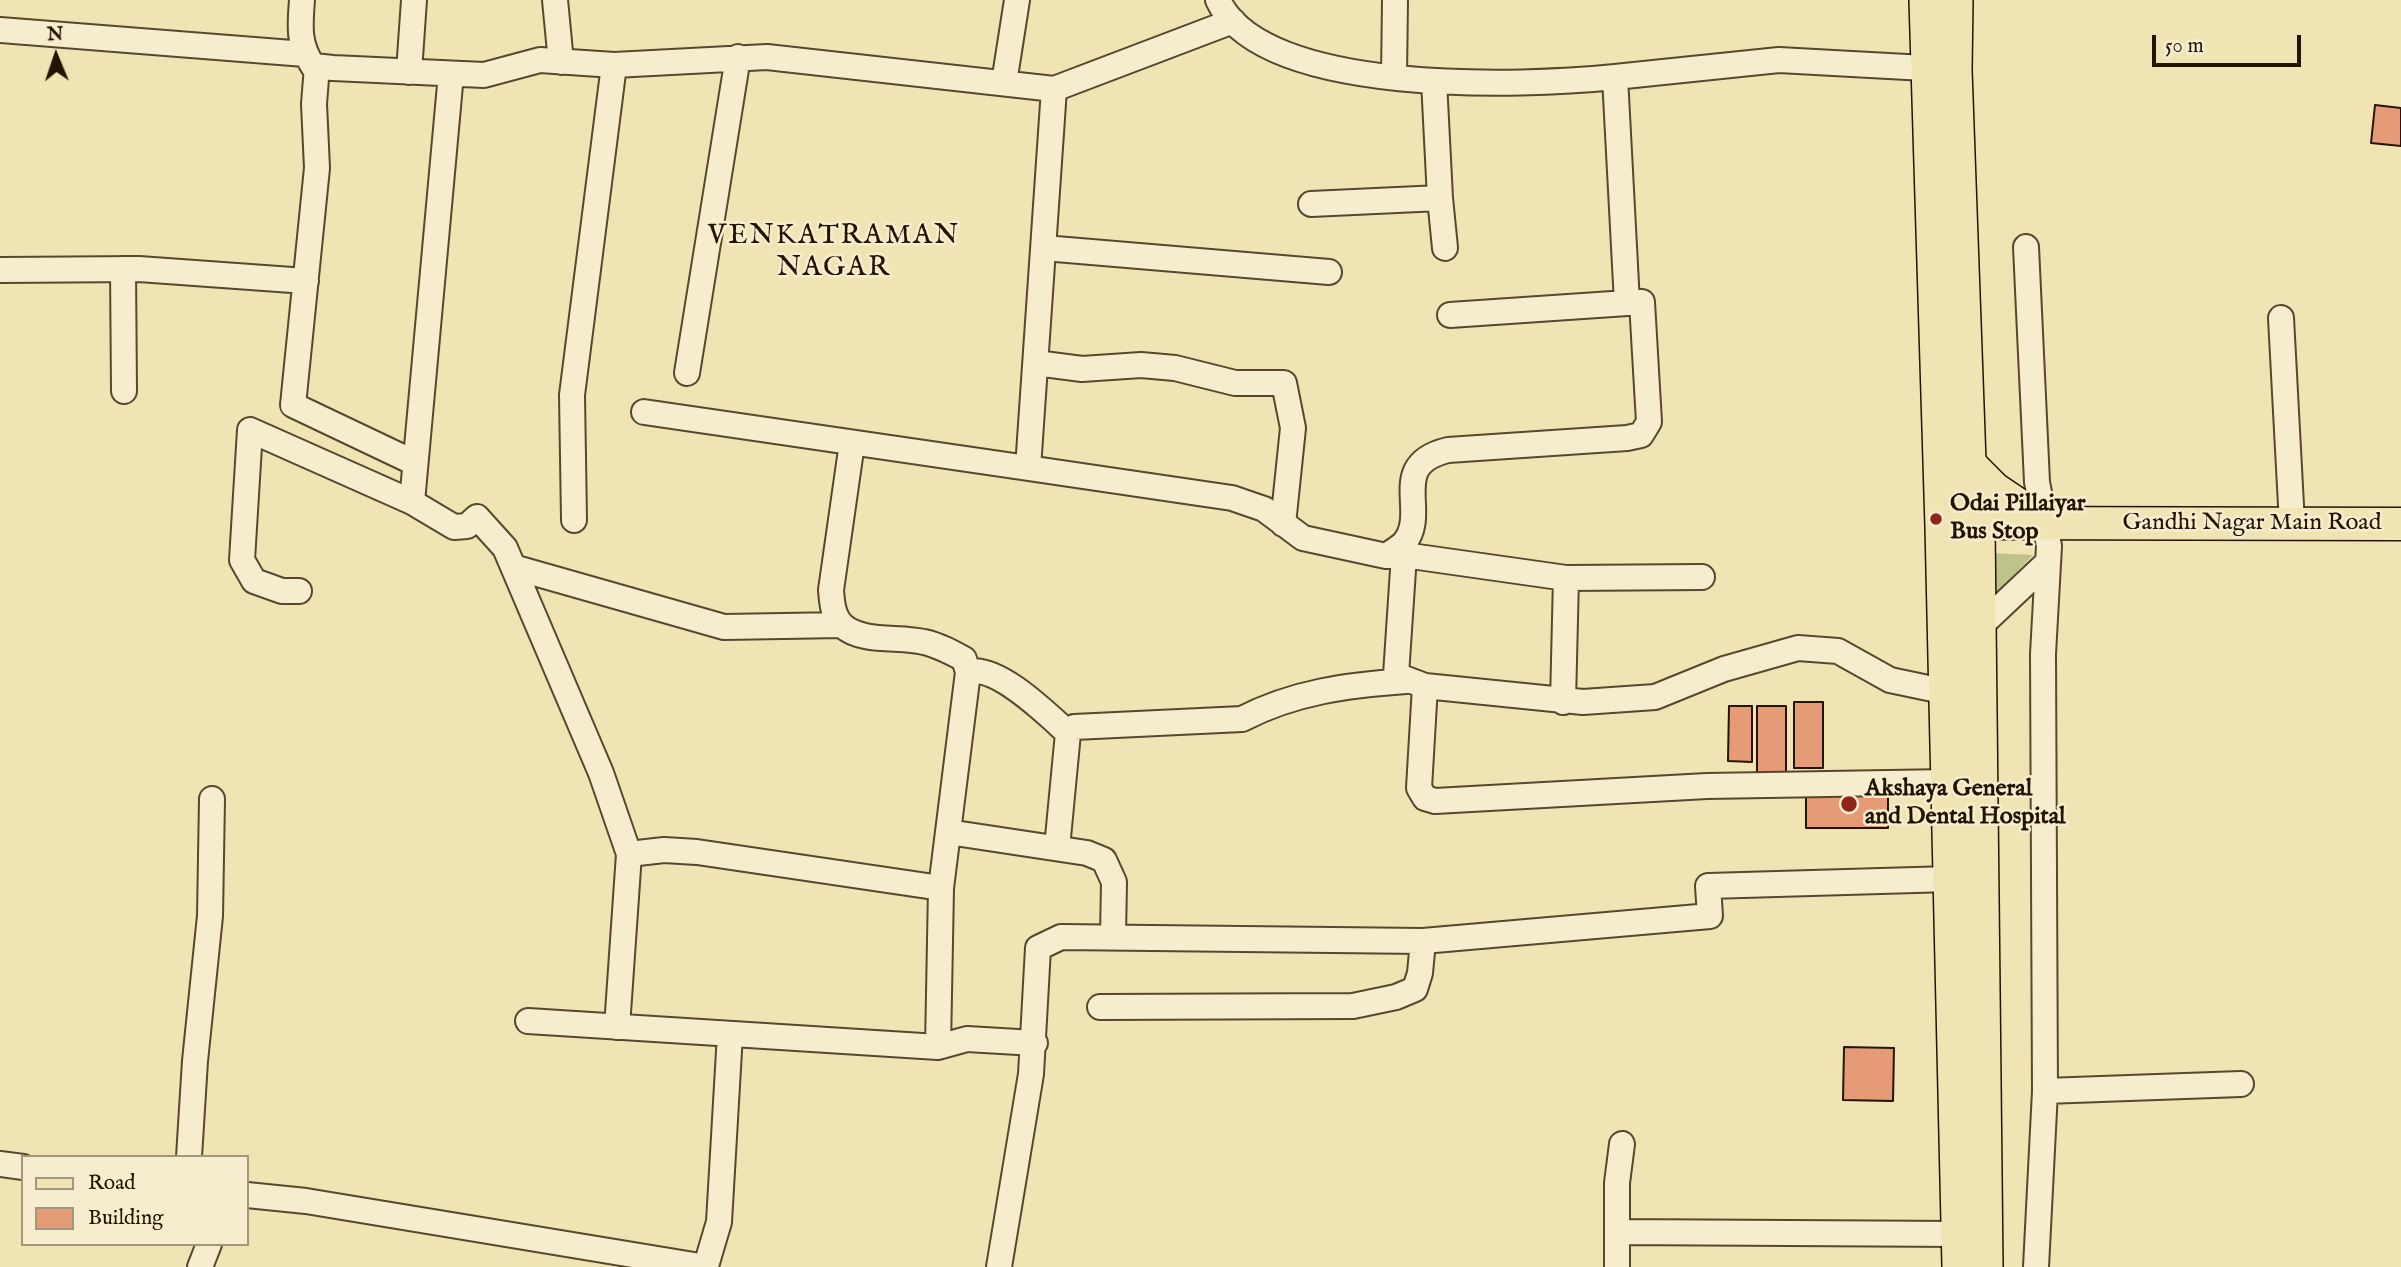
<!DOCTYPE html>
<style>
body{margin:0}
#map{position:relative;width:2401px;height:1267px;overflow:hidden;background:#f1e4b4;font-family:"IM FELL English",serif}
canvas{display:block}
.legend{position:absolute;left:21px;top:1155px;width:228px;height:91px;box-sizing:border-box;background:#f6edce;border:2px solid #a2967c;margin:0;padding:9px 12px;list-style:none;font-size:21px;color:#231400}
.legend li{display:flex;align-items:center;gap:14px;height:35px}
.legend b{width:35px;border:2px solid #a2967c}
.north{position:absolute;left:21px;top:21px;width:70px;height:70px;-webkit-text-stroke:5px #f6edce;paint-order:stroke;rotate:358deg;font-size:19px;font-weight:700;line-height:28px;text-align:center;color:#231400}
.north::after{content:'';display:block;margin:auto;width:24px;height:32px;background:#231400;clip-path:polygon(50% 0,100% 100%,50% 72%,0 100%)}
.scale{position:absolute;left:2152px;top:35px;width:149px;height:32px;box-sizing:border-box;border:4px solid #231400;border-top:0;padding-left:9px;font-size:21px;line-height:24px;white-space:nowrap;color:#231400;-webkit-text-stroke:5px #f6edce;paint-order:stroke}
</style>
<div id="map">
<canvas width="2401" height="1267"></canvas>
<ul class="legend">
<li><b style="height:9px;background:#f1e4b4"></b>Road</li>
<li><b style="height:19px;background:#e59c76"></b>Building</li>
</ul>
<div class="north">N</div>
<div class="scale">50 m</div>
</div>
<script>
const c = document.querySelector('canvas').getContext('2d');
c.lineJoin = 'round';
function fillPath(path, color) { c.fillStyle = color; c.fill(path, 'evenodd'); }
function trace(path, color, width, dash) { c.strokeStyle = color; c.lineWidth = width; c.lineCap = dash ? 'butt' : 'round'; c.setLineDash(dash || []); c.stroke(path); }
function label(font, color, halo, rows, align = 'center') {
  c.font = font + ' "IM FELL English",serif'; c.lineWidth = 5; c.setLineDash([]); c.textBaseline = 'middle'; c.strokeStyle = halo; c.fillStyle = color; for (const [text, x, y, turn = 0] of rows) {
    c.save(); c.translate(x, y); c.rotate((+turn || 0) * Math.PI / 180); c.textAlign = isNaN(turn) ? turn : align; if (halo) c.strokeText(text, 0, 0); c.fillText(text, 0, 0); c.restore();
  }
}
fillPath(new Path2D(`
 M 1991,553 L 2033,555 L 1990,600 Z`), '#bec38a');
const building = new Path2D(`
 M 2375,105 L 2401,108 L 2401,146 L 2371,143 Z
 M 1794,702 L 1823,702 L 1823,768 L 1794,768 Z
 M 1729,706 L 1752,706 L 1752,762 L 1728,761 Z
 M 1757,706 L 1786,706 L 1786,774 L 1757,774 Z
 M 1806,789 L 1888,789 L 1888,828 L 1806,828 Z
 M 1844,1047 L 1894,1048 L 1893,1101 L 1843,1100 Z`);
fillPath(building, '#e59c76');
trace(building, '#231400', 2);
const minor = new Path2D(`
 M 302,0 C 300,26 298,44 313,66 L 333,68 L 484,75 L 540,60 L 614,65 L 767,57 L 1054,89 L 1028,468 L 1232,498 L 1264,509 L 1303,538 L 1386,556 L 1404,555 L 1566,578 L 1702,577
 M 555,0 L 561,62
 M 1218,0 C 1262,97 1526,86 1615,77 L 1627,303
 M 0,30 L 305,54
 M 317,66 L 314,104 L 317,168 L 293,405 L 415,463
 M 409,72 L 414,0
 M 1394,77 L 1395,0
 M 1615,77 L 1779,60 L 1943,69
 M 1434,81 L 1440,198
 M 1004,83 L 1017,0
 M 1054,89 L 1233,21
 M 1311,204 L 1440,198 L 1445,248
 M 2026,247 L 2037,482 L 2049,546 L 2043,654 L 2045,1091 L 2036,1267
 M 1044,248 L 1329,272
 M 123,269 L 124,391
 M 0,270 L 139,269 L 306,281
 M 2281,318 L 2292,524
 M 1036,363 L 1082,369 L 1141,365 L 1175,368 L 1235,383 L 1284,383 L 1293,428 L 1283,524
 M 687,373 L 738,57
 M 644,412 L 1028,468
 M 852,443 L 831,590 C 832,603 833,617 843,626 C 862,643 900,636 924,642 C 938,645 951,652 964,659 L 968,672
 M 412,502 L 451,74
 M 574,520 L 572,395 L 614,65
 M 1404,555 L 1396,675 L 1425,686 L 1583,702 L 1655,697 L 1724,669 L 1798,648 L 1838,651 L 1890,680 L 1947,692
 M 1386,556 C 1392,552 1399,548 1404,543 C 1430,512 1386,465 1448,450 L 1627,438 L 1641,435 L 1649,422 L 1642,302 L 1450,315
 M 513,567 L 724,627 L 842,625
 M 299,591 L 282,591 L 254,581 L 242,560 L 250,430 L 412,502 L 454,527 L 467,526 L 477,517 L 505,548 L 601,773 L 629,854 L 617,1027
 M 1976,630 L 2047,563
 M 1425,686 L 1419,788 L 1425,798 L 1435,801 L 1707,786 L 1948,782
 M 1563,702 L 1566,578
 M 948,832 L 1087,853 L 1104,860 L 1114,882 L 1113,936
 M 1057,848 L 1068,733
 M 941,888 L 968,672 C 997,664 1047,714 1068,733 L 1074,727 L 1242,719 C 1294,692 1348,685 1406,681
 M 1100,1007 L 1353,1006 L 1396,997 L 1415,989 L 1420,973 L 1423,941
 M 528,1021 L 938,1047 L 941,888 L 697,852 L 664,850 L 629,854
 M 938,1047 L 967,1039 L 1035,1043
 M 2045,1091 L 2241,1084
 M 189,1157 L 195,1061 L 210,916 L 212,799
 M 0,1164 L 23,1167
 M 247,1195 L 306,1201 L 706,1267
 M 1618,1232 L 1960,1234
 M 706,1266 L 719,1222 L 730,1034
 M 200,1267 L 209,1244
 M 999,1267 L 1031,1074 L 1038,948 L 1061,937 L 1423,941 L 1710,916 L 1708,886 L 1950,879
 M 1617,1267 L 1617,1183 L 1622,1144`);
const major = new Path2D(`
 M 1968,462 L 1995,489 L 2047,524
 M 1976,523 L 2401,524`);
const highway = new Path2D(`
 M 1927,0 L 1943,527 L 1960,1267
 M 1955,0 L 1954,70 L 1968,462 L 1977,527 L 1985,1267`);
trace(minor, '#56482d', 28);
trace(major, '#231400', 35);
trace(highway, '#231400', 38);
trace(minor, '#f6edce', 24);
trace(major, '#f1e4b4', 32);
trace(highway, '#f1e4b4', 35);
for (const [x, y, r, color] of [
 [1936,519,7,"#8f2418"],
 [1849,804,9,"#8f2418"]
]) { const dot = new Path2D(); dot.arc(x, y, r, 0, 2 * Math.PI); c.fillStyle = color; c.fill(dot); trace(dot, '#f6edce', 2.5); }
label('bold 24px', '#231400', '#f6edce', [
 ["Odai Pillaiyar",1950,505],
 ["Bus Stop",1950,533],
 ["Akshaya General",1865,790],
 ["and Dental Hospital",1865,818]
], 'left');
label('24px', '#231400', '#f6edce', [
 ["Gandhi Nagar Main Road",2252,524]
]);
c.letterSpacing = '2px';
label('28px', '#231400', '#f6edce', [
 ["VENKATRAMAN",834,237],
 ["NAGAR",834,269]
]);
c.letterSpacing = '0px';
</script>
